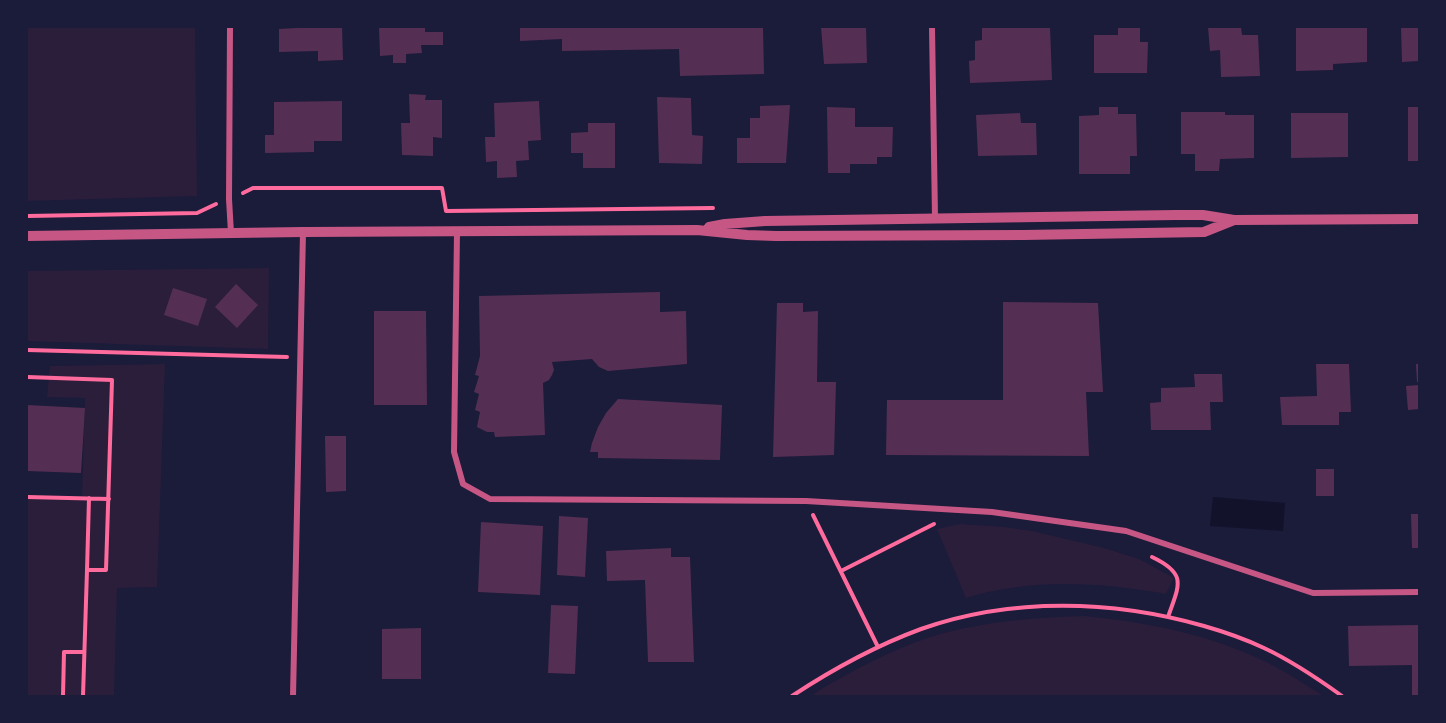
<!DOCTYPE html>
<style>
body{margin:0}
#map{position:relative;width:1446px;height:723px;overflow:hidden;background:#1b1b3a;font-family:"PT Serif",serif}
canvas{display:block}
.frame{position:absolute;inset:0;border:28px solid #1b1b3a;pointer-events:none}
</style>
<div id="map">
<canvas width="1446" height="723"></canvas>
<div class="frame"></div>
</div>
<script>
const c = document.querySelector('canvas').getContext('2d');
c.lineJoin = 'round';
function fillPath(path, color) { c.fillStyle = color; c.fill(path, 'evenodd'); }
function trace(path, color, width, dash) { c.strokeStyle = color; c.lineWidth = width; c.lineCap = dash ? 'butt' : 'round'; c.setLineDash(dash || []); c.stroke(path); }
fillPath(new Path2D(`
 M 27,27 L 195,27 L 197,196 L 27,201 Z
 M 269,268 L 268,349 L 27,341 L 27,271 Z
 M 165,364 L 157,587 L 117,588 L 114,696 L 27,696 L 27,495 L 82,497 L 85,398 L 47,397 L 50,366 Z
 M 960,524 L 1004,527 L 1032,531 L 1104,548 L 1139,559 L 1174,578 L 1166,594 C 1100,582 1031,578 966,598 L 937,529 Z
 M 1085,616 C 1145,622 1204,633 1260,659 C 1282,669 1303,683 1323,696 L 811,696 C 826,685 843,677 859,668 C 886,654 914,641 944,633 C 990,621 1037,617 1085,616 Z`), '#2a1e3b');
fillPath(new Path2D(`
 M 1213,497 L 1285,503 L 1283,531 L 1210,526 Z`), '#12122b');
fillPath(new Path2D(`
 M 316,27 L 342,27 L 343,60 L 318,61 L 318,51 L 279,52 L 279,29 Z
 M 379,27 L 425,27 L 425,32 L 443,32 L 443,45 L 421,45 L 422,53 L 406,54 L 406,63 L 393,63 L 393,55 L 380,56 Z
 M 520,27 L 763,27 L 764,74 L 680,76 L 679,49 L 562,51 L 562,39 L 520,41 Z
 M 821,27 L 866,27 L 867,63 L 824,64 Z
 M 982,27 L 1050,27 L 1052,80 L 970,83 L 969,61 L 975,60 L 975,41 L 982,40 Z
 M 1118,27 L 1140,27 L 1140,42 L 1148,42 L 1147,73 L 1094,73 L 1094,35 L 1118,35 Z
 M 1208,27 L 1241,27 L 1242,35 L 1258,35 L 1260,76 L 1221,77 L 1220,50 L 1210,51 Z
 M 1339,27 L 1367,27 L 1367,62 L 1333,64 L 1333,70 L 1296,71 L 1296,28 Z
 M 1401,27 L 1419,27 L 1419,61 L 1402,62 Z
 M 409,94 L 426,95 L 425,100 L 442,100 L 442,138 L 433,137 L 433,156 L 402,155 L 401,123 L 410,123 Z
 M 657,97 L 691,98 L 692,135 L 703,136 L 702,164 L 659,163 Z
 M 342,101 L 342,141 L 314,141 L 314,152 L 265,153 L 265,135 L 274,135 L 274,102 Z
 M 539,101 L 541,140 L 528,141 L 529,160 L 516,161 L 517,177 L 497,178 L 497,161 L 486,162 L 485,137 L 495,137 L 494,103 Z
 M 790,105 L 786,163 L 737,163 L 737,138 L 750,138 L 750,118 L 760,118 L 760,106 Z
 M 827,107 L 855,108 L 855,127 L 893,127 L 892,157 L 877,157 L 877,164 L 850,164 L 850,173 L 828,173 Z
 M 1099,107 L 1118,107 L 1118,114 L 1136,114 L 1137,156 L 1130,156 L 1130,174 L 1079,174 L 1079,116 L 1099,115 Z
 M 1408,107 L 1419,107 L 1419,161 L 1408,161 Z
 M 1181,112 L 1225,112 L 1225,115 L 1254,115 L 1254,158 L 1220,159 L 1219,171 L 1195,171 L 1195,154 L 1181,154 Z
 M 1020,113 L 1021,123 L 1036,123 L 1037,155 L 978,156 L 976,115 Z
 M 1291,113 L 1348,113 L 1348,157 L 1291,158 Z
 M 588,123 L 615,123 L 615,168 L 583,168 L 583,153 L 571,153 L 571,133 L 588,132 Z
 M 236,284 L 258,305 L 237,328 L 215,307 Z
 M 173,288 L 207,299 L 198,326 L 164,315 Z
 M 660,292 L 660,312 L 686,311 L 687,364 L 608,371 L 599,367 L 592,359 L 552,362 L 554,370 L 552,375 L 549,380 L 543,383 L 545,435 L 495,437 L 494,432 L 487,432 L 477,427 L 480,412 L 475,410 L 479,394 L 474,392 L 479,376 L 475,375 L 480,356 L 479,296 Z
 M 1003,302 L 1098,303 L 1103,392 L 1086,392 L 1089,456 L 886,455 L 887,400 L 1003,400 Z
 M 777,303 L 803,303 L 803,312 L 818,311 L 817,382 L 836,382 L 834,455 L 773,457 Z
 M 374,311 L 426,311 L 427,405 L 374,405 Z
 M 1316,364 L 1349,364 L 1351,412 L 1339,412 L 1339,425 L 1282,425 L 1280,397 L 1317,396 Z
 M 1416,364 L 1419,364 L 1419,382 L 1417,382 Z
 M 1194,374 L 1222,374 L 1223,402 L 1210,402 L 1211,430 L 1151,430 L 1150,403 L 1161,402 L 1161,388 L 1195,387 Z
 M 1419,385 L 1419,409 L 1408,410 L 1406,386 Z
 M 618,399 L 722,405 L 720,460 L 598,458 L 598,452 L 590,452 L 592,443 L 598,427 L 606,413 Z
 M 27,405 L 85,408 L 81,473 L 27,471 Z
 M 325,436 L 346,436 L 346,491 L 326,492 Z
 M 1316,469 L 1334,469 L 1334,496 L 1316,496 Z
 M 1411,514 L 1419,514 L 1419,548 L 1412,548 Z
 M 559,516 L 588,518 L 585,577 L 557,575 Z
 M 481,522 L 543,526 L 540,595 L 478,592 Z
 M 671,548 L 671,557 L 690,557 L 694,662 L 648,662 L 645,580 L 607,581 L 606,551 Z
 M 551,605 L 578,606 L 575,674 L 548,673 Z
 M 1419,625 L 1419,696 L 1412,696 L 1412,665 L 1349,666 L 1348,626 Z
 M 421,628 L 421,679 L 382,679 L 382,629 Z`), '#542f53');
trace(new Path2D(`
 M 243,193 L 253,188 L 442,188 L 446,211 L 713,208
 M 27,216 L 197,213 L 216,204
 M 27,350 L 287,357
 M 27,377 L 112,380 L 106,570 L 87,570 L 83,696
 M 27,497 L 109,499
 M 813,515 L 878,647
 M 1152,557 C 1188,574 1179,585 1168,617
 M 87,570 L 89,498
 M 841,571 L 934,524
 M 63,696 L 64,652 L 84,652
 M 792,696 C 833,669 875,646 921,629 C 1012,597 1113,600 1204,626 C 1225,632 1245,639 1264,648 C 1292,661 1317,678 1342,696`), '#ff6b9d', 4);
trace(new Path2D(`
 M 230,27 L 229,199 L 231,233
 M 932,27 L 935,218
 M 457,232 L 454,452 L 463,484 L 490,499 L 806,501 L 992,512 L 1126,531 L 1313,593 L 1419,592
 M 293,696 L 303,232`), '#c65784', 6);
trace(new Path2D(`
 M 709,227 L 725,224 L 765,221 L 1176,215 L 1203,215 L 1234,220 L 1419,219
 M 27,236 L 303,232 L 697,230 L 747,235 L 776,236 L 1023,235 L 1204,232 L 1234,220`), '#c65784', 10);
</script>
